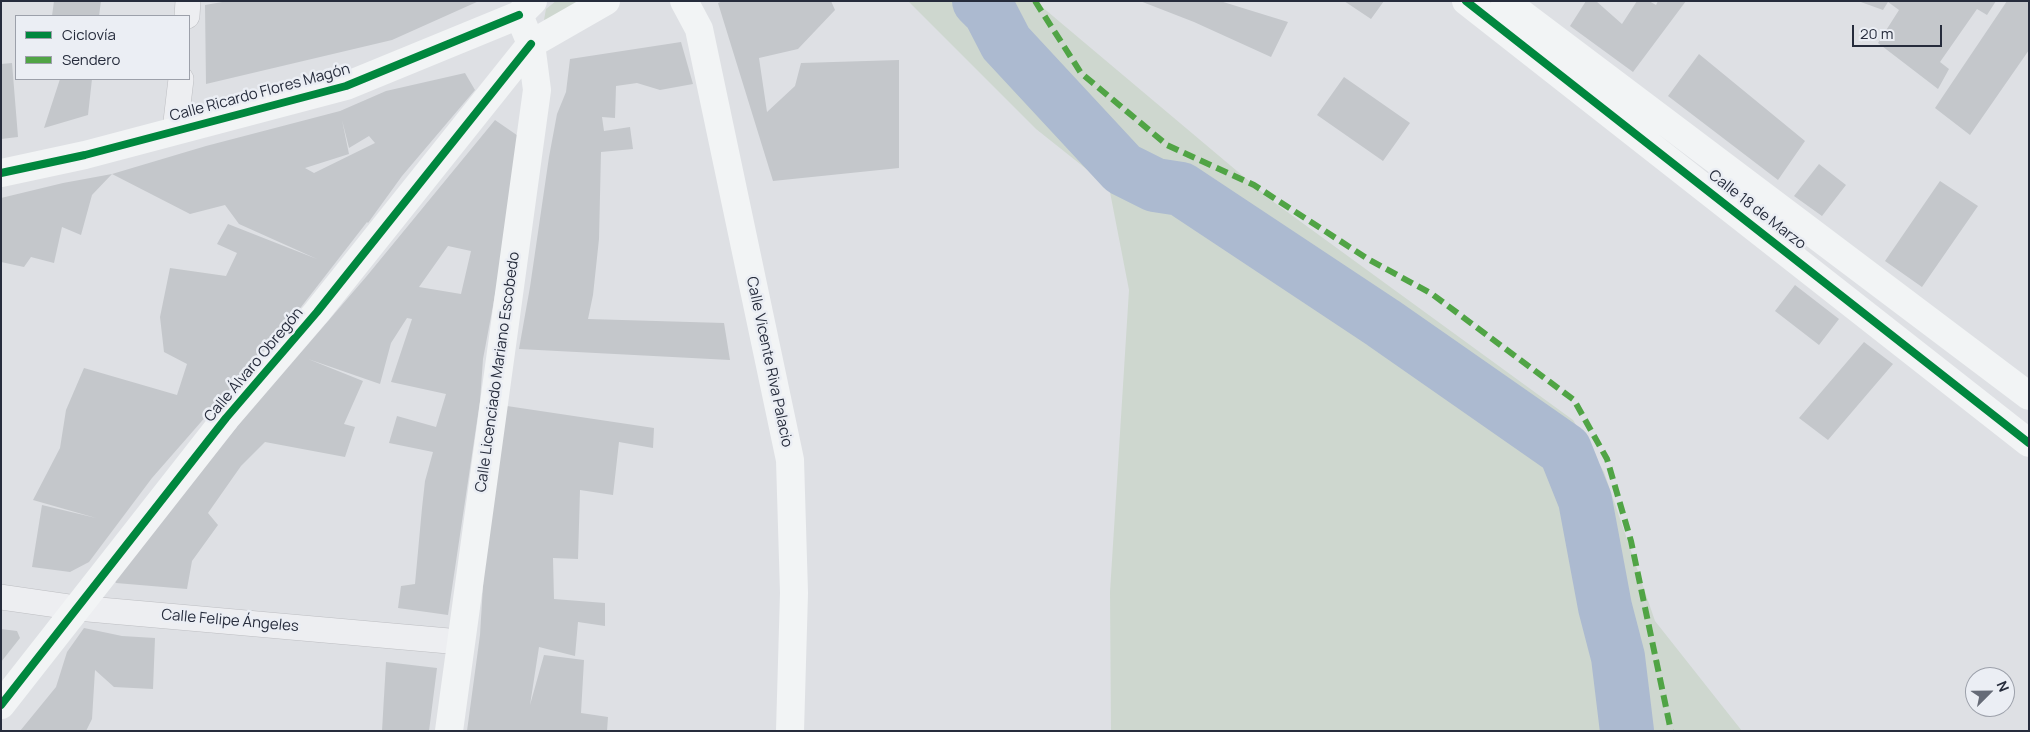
<!DOCTYPE html>
<meta charset="utf-8">
<style>
body{margin:0}
#map{position:relative;width:2030px;height:732px;overflow:hidden;background:#dee0e4;font-family:Manrope,sans-serif}
canvas{display:block}
.frame{position:absolute;inset:0;border:2px solid #262c3c;pointer-events:none}
.legend{position:absolute;left:15px;top:15px;width:175px;height:65px;box-sizing:border-box;background:#ebeef4;border:1px solid #9ca0aa;margin:0;padding:6px 9px;list-style:none;font-size:15px;color:#262c3c}
.legend li{display:flex;align-items:center;gap:10px;height:25px}
.legend b{width:25px;border:1px solid #9ca0aa}
.north{position:absolute;left:1965px;top:667px;width:50px;height:50px;box-sizing:border-box;background:#ebeef4;border:1px solid #9ca0aa;border-radius:50%;rotate:67deg;font-size:14px;font-weight:700;line-height:20px;text-align:center;color:#262c3c}
.north::after{content:'';display:block;margin:auto;width:18px;height:22px;background:#666b77;clip-path:polygon(50% 0,100% 100%,50% 72%,0 100%)}
.scale{position:absolute;left:1852px;top:25px;width:90px;height:22px;box-sizing:border-box;border:2px solid #262c3c;border-top:0;padding-left:6px;font-size:15px;line-height:18px;white-space:nowrap;color:#262c3c;-webkit-text-stroke:4px #ebeef4;paint-order:stroke}
</style>
<div id="map">
<canvas width="2030" height="732"></canvas>
<div class="frame"></div>
<ul class="legend">
<li><b style="height:6px;background:#00873e"></b>Ciclovía</li>
<li><b style="height:6px;background:#50a445"></b>Sendero</li>
</ul>
<div class="north">N</div>
<div class="scale">20 m</div>
</div>
<script>
const c = document.querySelector('canvas').getContext('2d');
c.lineJoin = 'round';
function fillPath(path, color) { c.fillStyle = color; c.fill(path, 'evenodd'); }
function trace(path, color, width, dash) { c.strokeStyle = color; c.lineWidth = width; c.lineCap = dash ? 'butt' : 'round'; c.setLineDash(dash || []); c.stroke(path); }
function label(font, color, halo, rows, align = 'center') {
  c.font = font + ' Manrope,sans-serif'; c.lineWidth = 5; c.setLineDash([]); c.textBaseline = 'middle'; c.strokeStyle = halo; c.fillStyle = color; for (const [text, x, y, turn = 0] of rows) {
    c.save(); c.translate(x, y); c.rotate((+turn || 0) * Math.PI / 180); c.textAlign = isNaN(turn) ? turn : align; if (halo) c.strokeText(text, 0, 0); c.fillText(text, 0, 0); c.restore();
  }
}
fillPath(new Path2D(`
 M 556,1 L 584,1 L 552,18 L 544,20 L 546,9 Z
 M 908,1 L 1035,1 L 1275,203 L 1573,420 L 1604,472 L 1655,621 L 1742,731 L 1111,731 L 1110,592 L 1129,290 L 1109,187 L 1036,129 Z`), '#ced7cf');
trace(new Path2D(`
 M 979,1 L 990,12 L 1006,43 L 1123,169 L 1155,185 L 1181,189 L 1383,323 L 1565,450 L 1585,500 L 1605,607 L 1618,657 L 1627,731`), '#acbad0', 54);
fillPath(new Path2D(`
 M 54,1 L 101,1 L 99,16 L 52,16 Z
 M 228,1 L 479,1 L 392,40 L 206,84 L 205,5 Z
 M 723,1 L 831,1 L 835,10 L 798,49 L 759,58 L 767,112 L 795,86 L 801,63 L 899,60 L 899,168 L 773,181 L 718,3 Z
 M 1140,1 L 1220,1 L 1288,22 L 1271,57 L 1194,22 Z
 M 1344,1 L 1384,1 L 1371,19 Z
 M 1586,1 L 1596,1 L 1622,24 L 1637,1 L 1649,1 L 1656,5 L 1658,1 L 1686,1 L 1633,72 L 1570,26 Z
 M 1858,1 L 1996,1 L 1987,15 L 1977,9 L 1940,62 L 1949,69 L 1938,89 L 1878,43 L 1899,10 L 1888,2 L 1883,10 Z
 M 2007,1 L 2029,1 L 2029,50 L 1970,135 L 1935,108 Z
 M 681,42 L 693,84 L 660,90 L 637,83 L 616,86 L 615,118 L 602,117 L 604,131 L 630,127 L 633,149 L 601,152 L 599,239 L 593,295 L 588,319 L 724,323 L 730,360 L 519,349 L 530,287 L 549,157 L 557,114 L 566,92 L 570,59 Z
 M 1699,54 L 1805,141 L 1778,180 L 1668,96 Z
 M 12,63 L 18,137 L 1,139 L 1,64 Z
 M 465,73 L 475,90 L 402,176 L 368,223 L 367,222 L 298,311 L 152,478 L 89,562 L 70,572 L 32,567 L 42,505 L 96,518 L 33,500 L 60,448 L 66,410 L 84,368 L 177,395 L 187,364 L 164,352 L 160,317 L 170,268 L 226,276 L 237,253 L 217,244 L 228,224 L 317,259 L 239,224 L 225,205 L 190,214 L 112,174 L 206,146 L 340,111 L 386,91 ZM 342,120 L 349,148 L 369,136 L 375,143 L 314,173 L 305,168 L 349,154 Z
 M 1344,77 L 1410,123 L 1383,161 L 1317,115 Z
 M 60,79 L 92,79 L 88,115 L 44,128 Z
 M 495,120 L 524,140 L 483,359 L 480,401 L 448,615 L 398,608 L 401,586 L 415,584 L 422,508 L 425,481 L 433,452 L 389,443 L 397,416 L 436,427 L 446,394 L 391,382 L 412,319 L 407,318 L 391,343 L 380,384 L 308,359 L 363,381 L 344,424 L 355,427 L 345,457 L 265,442 L 241,466 L 208,513 L 218,525 L 192,561 L 187,589 L 116,583 L 110,574 L 366,277 ZM 448,246 L 471,251 L 461,294 L 419,287 Z
 M 1819,164 L 1846,185 L 1822,216 L 1794,196 Z
 M 112,174 L 92,195 L 81,235 L 62,227 L 54,263 L 31,257 L 24,267 L 1,262 L 1,198 L 63,183 Z
 M 1940,181 L 1978,206 L 1922,287 L 1885,261 Z
 M 1795,285 L 1839,319 L 1819,345 L 1775,311 Z
 M 1864,342 L 1893,364 L 1828,440 L 1799,418 Z
 M 507,406 L 654,428 L 653,448 L 619,442 L 613,495 L 580,490 L 578,559 L 553,558 L 554,599 L 605,603 L 605,626 L 578,622 L 575,656 L 539,647 L 530,705 L 544,655 L 584,660 L 581,713 L 608,717 L 607,731 L 467,731 L 480,635 L 485,553 Z
 M 84,628 L 122,636 L 155,638 L 153,689 L 114,687 L 95,670 L 92,719 L 86,731 L 20,731 L 56,687 L 67,652 Z
 M 1,629 L 17,631 L 20,638 L 1,662 Z
 M 386,662 L 437,668 L 429,731 L 382,731 Z`), '#c4c7cb');
const street = new Path2D(`
 M 187,16 L 188,1
 M 175,130 L 181,79
 M 1,597 L 77,608 L 460,642`);
trace(street, '#bdbec2', 26);
trace(street, '#edeef1', 25);
trace(new Path2D(`
 M 684,1 L 699,29 L 790,460 L 794,593 L 790,731
 M 1466,1 L 2029,443
 M 1505,1 L 2029,396
 M 1,173 L 85,155 L 346,86 L 519,15 L 533,1
 M 1,705 L 226,418 L 317,312 L 531,44 L 606,1
 M 449,731 L 537,90 L 531,44 L 519,15`), '#f2f4f5', 28);
trace(new Path2D(`
 M 1035,1 L 1081,73 L 1167,145 L 1254,185 L 1368,259 L 1432,294 L 1574,400 L 1607,459 L 1631,541 L 1671,731`), '#50a445', 6, [12, 6]);
trace(new Path2D(`
 M 1466,1 L 2029,443
 M 1,173 L 85,155 L 346,86 L 519,15
 M 1,705 L 226,418 L 317,312 L 531,44`), '#00873e', 8);
label('15px', '#262c3c', '#ebeef4', [
 ["Calle Ricardo Flores Magón",260,93,-15],
 ["Calle 18 de Marzo",1757,210,38],
 ["Calle Vicente Riva Palacio",769,362,78],
 ["Calle Álvaro Obregón",254,365,-50],
 ["Calle Licenciado Mariano Escobedo",498,372,-82],
 ["Calle Felipe Ángeles",230,621,5]
]);
</script>
